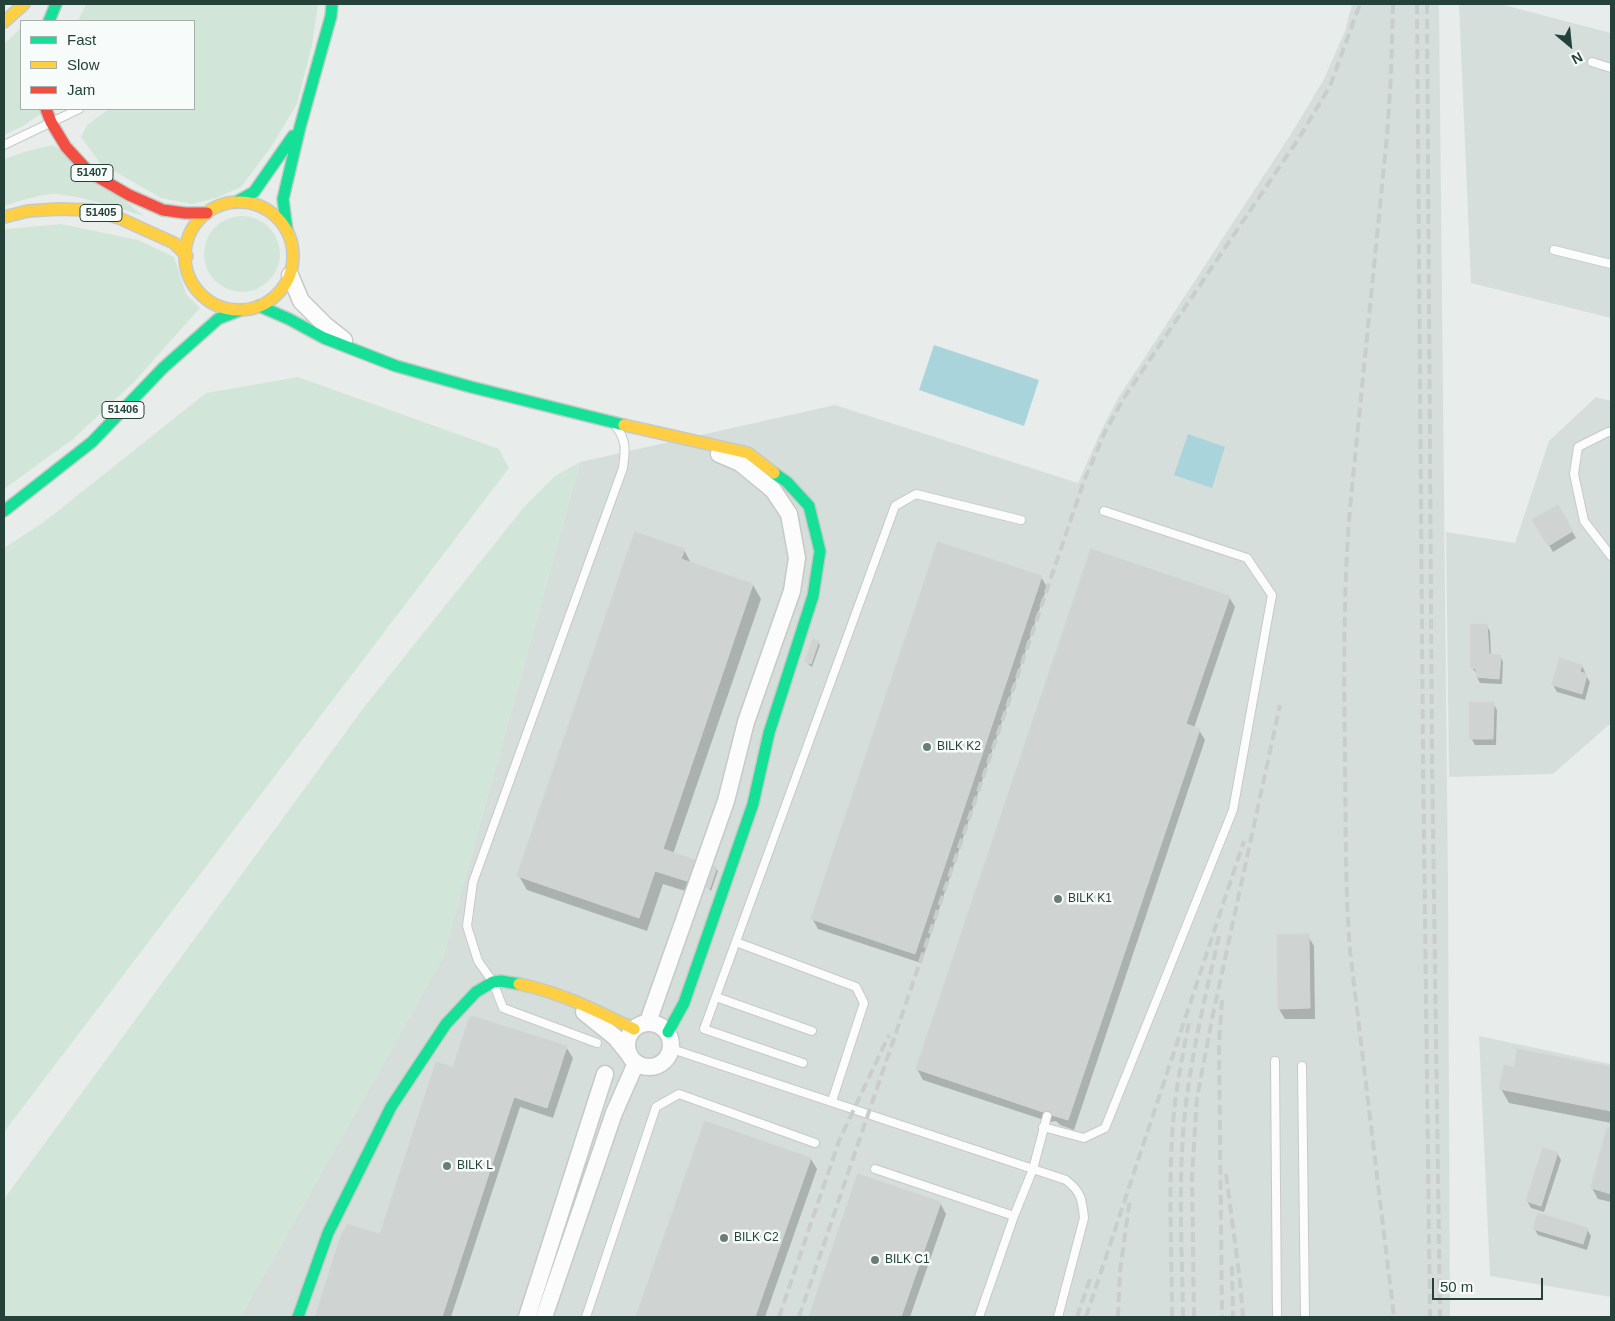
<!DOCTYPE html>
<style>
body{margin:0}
#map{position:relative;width:1615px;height:1321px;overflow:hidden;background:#e8edeb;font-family:Arial,sans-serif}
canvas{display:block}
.frame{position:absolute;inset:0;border:5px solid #24423a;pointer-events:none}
.legend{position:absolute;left:20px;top:20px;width:175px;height:90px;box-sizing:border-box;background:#f7fbf9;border:1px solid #a3b1ad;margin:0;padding:6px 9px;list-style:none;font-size:15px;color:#24423a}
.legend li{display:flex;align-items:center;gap:10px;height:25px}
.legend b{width:25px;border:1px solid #a3b1ad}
.north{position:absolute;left:1545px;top:20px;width:50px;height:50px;-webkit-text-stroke:4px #f7fbf9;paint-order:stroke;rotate:152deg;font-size:14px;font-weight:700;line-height:20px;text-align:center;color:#24423a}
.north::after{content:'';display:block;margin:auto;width:18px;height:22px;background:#24423a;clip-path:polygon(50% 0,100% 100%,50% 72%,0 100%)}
.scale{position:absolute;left:1432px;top:1278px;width:111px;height:22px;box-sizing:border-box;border:2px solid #24423a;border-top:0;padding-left:6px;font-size:15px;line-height:18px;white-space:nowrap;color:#24423a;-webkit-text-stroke:4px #f7fbf9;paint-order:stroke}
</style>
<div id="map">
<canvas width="1615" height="1321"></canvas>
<div class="frame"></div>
<ul class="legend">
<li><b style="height:6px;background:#16e098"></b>Fast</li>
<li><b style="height:6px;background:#ffcf43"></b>Slow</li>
<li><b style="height:6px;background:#f24e42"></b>Jam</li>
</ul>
<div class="north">N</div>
<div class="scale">50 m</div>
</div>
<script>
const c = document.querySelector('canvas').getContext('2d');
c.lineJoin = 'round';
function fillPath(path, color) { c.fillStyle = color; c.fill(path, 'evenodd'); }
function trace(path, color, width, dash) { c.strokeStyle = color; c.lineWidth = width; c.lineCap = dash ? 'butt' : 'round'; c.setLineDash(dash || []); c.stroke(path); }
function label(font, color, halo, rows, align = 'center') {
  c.font = font + ' Arial,sans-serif'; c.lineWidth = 5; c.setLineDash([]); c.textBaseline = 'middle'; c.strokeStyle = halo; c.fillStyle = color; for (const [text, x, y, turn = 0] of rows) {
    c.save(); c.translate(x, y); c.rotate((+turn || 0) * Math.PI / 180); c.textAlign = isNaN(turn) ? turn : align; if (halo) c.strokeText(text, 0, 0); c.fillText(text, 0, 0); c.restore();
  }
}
fillPath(new Path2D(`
 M 1352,4 L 1439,4 L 1448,883 L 1450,1317 L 240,1317 L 443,957 L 580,462 L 835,405 L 1078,483 L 1101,431 L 1118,398 L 1291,134 L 1323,81 L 1345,31 Z
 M 1459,4 L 1500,4 L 1611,33 L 1611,318 L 1471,283 Z
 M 1596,397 L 1611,401 L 1611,723 L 1553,774 L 1449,777 L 1446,532 L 1515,543 L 1549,441 Z
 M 1479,1036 L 1611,1064 L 1611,1297 L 1490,1276 Z`), '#d6dedb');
fillPath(new Path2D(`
 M 86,4 L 318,4 L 312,45 L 297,104 L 271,147 L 241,187 L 216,198 L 192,204 L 161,198 L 100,163 L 81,137 L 87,125 L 109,109 L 194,109 L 194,21 L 78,21 Z
 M 21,28 L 21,109 L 40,109 L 41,114 L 23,126 L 4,135 L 4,44 Z
 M 53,145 L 144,216 C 118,208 85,197 57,194 C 44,193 16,202 4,206 L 4,159 L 24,152 Z
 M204 254a38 38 0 1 1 76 0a38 38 0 1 1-76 0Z
 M 61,224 L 138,240 L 174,257 L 186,294 L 200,308 L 134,382 L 73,439 L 4,489 L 4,231 L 7,229 Z
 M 298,377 L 499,449 L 509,468 L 4,1132 L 4,548 L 44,522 L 206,393 Z
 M 580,462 L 443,957 L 240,1317 L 4,1317 L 4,1199 L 365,706 L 524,507 L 555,476 Z`), '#d1e6d8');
fillPath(new Path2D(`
 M 934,345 L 1039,380 L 1024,426 L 919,390 Z
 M 1188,434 L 1225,447 L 1212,488 L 1174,475 Z`), '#a9d4db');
fillPath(new Path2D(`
 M 1557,506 L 1576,538 L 1553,552 L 1534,520 Z
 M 684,550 L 692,565 L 753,585 L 761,599 L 673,854 L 694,861 L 702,875 L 695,894 L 663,884 L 647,931 L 527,890 L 519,876 Z
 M 1041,577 L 1047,587 L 921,963 L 818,929 L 812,918 Z
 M 1229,597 L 1235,607 L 1194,728 L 1199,730 L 1205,740 L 1074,1130 L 1060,1125 L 1056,1121 L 1050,1122 L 923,1080 L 917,1069 Z
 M 1486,625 L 1490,631 L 1491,655 L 1500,656 L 1503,662 L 1502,684 L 1480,683 L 1477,677 L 1477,674 L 1472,668 Z
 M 818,642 L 820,645 L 812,667 L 809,665 L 807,662 Z
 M 1582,666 L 1585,672 L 1585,674 L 1590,682 L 1585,700 L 1557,692 L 1553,685 Z
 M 1493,704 L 1497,710 L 1496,745 L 1475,745 L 1471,738 Z
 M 716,868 L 718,871 L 711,891 L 708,887 Z
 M 1308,936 L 1314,946 L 1315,1019 L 1285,1019 L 1279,1009 Z
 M 566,1047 L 573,1058 L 553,1118 L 520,1107 L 451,1317 L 316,1317 L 342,1236 L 381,1236 L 454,1069 Z
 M 1518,1050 L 1611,1069 L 1611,1123 L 1509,1103 L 1501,1089 L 1515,1068 Z
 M 706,1123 L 811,1159 L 817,1169 L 765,1317 L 638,1317 Z
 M 1606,1139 L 1611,1141 L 1611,1202 L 1598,1199 L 1592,1188 Z
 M 1557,1153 L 1561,1160 L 1544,1212 L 1531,1208 L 1527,1201 Z
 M 859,1175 L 940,1203 L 946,1214 L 910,1317 L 810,1317 Z
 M 1534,1228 L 1587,1229 L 1591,1236 L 1587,1250 L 1538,1235 Z`), '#0003');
const building = new Path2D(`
 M 1558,505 L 1573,531 L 1548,546 L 1532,520 Z
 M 635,532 L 685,549 L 681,559 L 753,584 L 663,849 L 695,860 L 687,881 L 655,871 L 639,918 L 517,876 Z
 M 938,542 L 1042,576 L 915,954 L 811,919 Z
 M 1091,549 L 1230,596 L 1186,724 L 1200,729 L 1068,1120 L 1052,1115 L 1049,1111 L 1043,1112 L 916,1069 Z
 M 1471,624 L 1487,624 L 1489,654 L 1501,655 L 1499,679 L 1476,677 L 1476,669 L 1471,668 Z
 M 813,639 L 819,641 L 811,664 L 805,662 Z
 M 1560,658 L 1582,665 L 1580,672 L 1587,674 L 1582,694 L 1552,685 Z
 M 1470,702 L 1494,702 L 1493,739 L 1470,739 Z
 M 714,866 L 717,867 L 710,888 L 706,887 Z
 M 1309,934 L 1310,1008 L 1278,1009 L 1277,935 Z
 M 472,1016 L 567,1046 L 547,1108 L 514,1097 L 442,1317 L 315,1317 L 341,1236 L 347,1224 L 380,1234 L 436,1062 L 453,1067 L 469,1019 Z
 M 1517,1049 L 1611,1067 L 1611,1111 L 1499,1089 L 1504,1065 L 1514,1067 Z
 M 705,1121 L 811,1158 L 755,1317 L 636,1317 Z
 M 1607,1128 L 1611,1128 L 1611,1194 L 1591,1188 Z
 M 1543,1148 L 1558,1152 L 1541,1206 L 1526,1201 Z
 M 858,1174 L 941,1202 L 901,1317 L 809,1317 Z
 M 1538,1213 L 1588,1228 L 1583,1244 L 1533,1229 Z`);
fillPath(building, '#cfd4d2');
trace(building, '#d1d6d4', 1);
const lane = new Path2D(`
 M 1592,62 L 1611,68
 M 4,145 L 79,109
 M 1554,250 L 1611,264
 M 1611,432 L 1608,432 L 1578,447 L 1574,474 L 1584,521 L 1611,556
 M 736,942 L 856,987 L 864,1003 L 832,1101
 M 716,997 L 812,1031
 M 597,1043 L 503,1008 L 493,982 L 478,961 L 467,926 L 473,882 L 623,468 C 625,452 627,441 617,428
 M 672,1049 L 1066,1180 C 1081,1192 1082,1198 1084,1218 L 1058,1317
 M 1275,1061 L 1277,1317
 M 803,1063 L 704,1029 L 895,506 L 916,494 L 1021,520
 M 1302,1066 L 1305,1317
 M 1043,1127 L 1084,1138 L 1105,1128 L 1233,810 L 1272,595 L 1247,558 L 1104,511
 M 875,1169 L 1014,1216
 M 586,1317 L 656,1107 L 679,1094 L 815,1143
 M 979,1317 L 1014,1216 L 1033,1169 L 1047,1116`);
const street = new Path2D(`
 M 290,275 L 301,301 L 325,325 L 344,340
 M 584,1012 L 615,1037 L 628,1053
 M 648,1022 L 726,801 L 746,722 L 792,591 L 797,558 L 789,514 L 773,490 L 740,463 L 719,454
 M627 1045a22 22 0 1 1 44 0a22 22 0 1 1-44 0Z
 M 527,1317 L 605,1074
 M 544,1317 L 614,1113 L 636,1063`);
const fast = new Path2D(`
 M 49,21 L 56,4
 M 236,202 L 254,192 L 293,136
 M 287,231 L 283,199 L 300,127 L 331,16 L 332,4
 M 259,306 L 289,319 L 324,338 L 396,366 L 471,387 L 624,425
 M 4,511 L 92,442 L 163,368 L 218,319 L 241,310
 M 668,1032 L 684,1003 L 753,804 L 769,733 L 813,596 L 820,551 L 809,506 L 787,482 L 774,473
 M 298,1317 L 328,1233 L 391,1107 L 446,1024 L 476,992 L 493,982 L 501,981 L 519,984`);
const slow = new Path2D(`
 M 4,22 L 24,4
 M185 256a54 54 0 1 1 108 0a54 54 0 1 1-108 0Z
 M 4,217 L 28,211 L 58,209 L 92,210 L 119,218 L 174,243 L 187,256
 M 624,425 L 748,453 L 774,473
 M 519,984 C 560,992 597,1011 634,1029`);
const jam = new Path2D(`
 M 46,109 L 51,122 L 66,147 L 89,172 L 129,195 L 163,210 L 185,213 L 207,213`);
trace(lane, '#c5cac8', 10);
trace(street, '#c5cac8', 19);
trace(fast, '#c3cbc8', 14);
trace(slow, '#c3cbc8', 14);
trace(jam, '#c3cbc8', 14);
trace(lane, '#fcfcfc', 8);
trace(street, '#fcfcfc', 16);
trace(fast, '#16e098', 11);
trace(slow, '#ffcf43', 11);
trace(jam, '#f24e42', 11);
trace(new Path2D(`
 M 1393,4 L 1391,75 L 1387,136 L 1350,508 C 1343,593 1344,677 1345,762 C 1346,825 1345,888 1350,951 L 1394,1317
 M 1417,4 L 1423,756 L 1430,1317
 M 1427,4 L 1432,756 L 1440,1317
 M 1222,1000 L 1219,1044 L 1222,1317
 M 1226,1174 L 1240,1281 L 1243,1317
 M 1232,1266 L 1233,1317
 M 779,1317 L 839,1141 L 889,1035
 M 799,1317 L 1084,481 L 1105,432 L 1124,398 L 1299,138 L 1330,86 L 1360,4
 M 1077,1317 L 1091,1276
 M 1086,1317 L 1244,841
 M 1118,1317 L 1120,1271 L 1130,1198
 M 1172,1317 C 1172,1252 1168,1187 1173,1122 C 1176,1089 1182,1056 1189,1023
 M 1183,1317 C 1182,1244 1177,1169 1187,1096 C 1194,1042 1207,989 1219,936
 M 1194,1317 L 1192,1176 L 1197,1098 L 1212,1019 L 1280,705`), '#c9cdcc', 4, [10, 5]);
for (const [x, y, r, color] of [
 [927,747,5,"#697e78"],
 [1058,899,5,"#697e78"],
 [447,1166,5,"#697e78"],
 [724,1238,5,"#697e78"],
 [875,1260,5,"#697e78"]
]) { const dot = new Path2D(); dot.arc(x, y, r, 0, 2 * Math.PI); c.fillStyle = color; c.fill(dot); trace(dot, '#f7fbf9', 2); }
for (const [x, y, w] of [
 [92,173,42],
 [101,213,42],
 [123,410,42]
]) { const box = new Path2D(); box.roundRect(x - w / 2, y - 8.5, w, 17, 4); c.fillStyle = '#f7fbf9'; c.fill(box); trace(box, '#24423a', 1); }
label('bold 11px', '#24423a', null, [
 ["51407",92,173],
 ["51405",101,213],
 ["51406",123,410]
]);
label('12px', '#24423a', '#f7fbf9', [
 ["BILK K2",937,747],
 ["BILK K1",1068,899],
 ["BILK L",457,1166],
 ["BILK C2",734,1238],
 ["BILK C1",885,1260]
], 'left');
</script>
